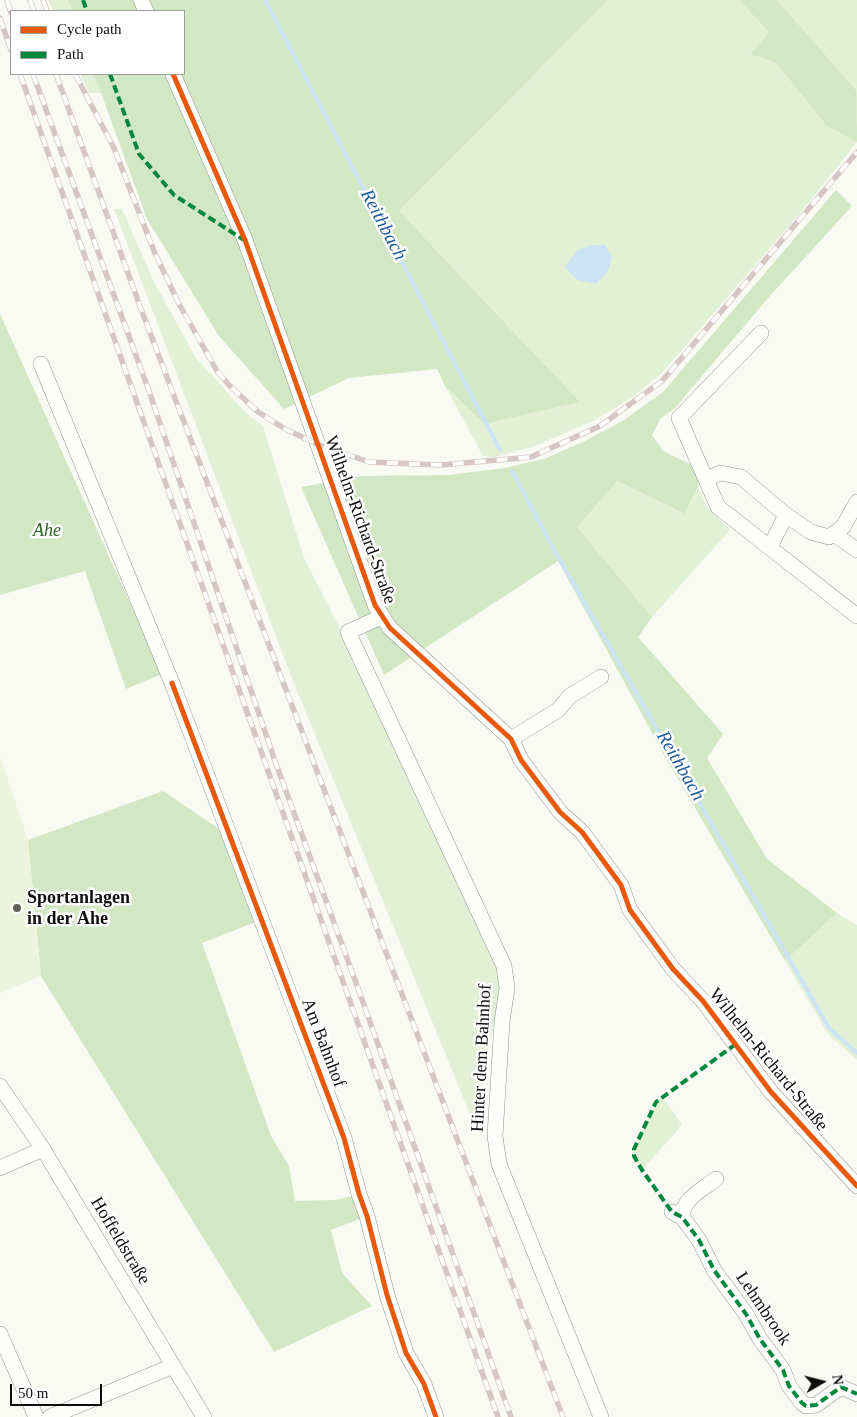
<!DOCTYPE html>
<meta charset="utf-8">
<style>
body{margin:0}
#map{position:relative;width:857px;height:1417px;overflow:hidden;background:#fafaf4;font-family:Georgia,serif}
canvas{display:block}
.legend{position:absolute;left:10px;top:10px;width:175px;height:65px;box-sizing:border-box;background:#fff;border:1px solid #9f9f9f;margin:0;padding:6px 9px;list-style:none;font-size:15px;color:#0e0e0e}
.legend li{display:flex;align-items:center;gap:10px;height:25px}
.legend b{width:25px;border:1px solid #9f9f9f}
.north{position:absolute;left:797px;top:1357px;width:50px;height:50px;-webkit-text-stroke:4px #fff;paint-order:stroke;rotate:82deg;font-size:14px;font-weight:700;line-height:20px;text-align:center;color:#0e0e0e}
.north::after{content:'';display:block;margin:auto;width:18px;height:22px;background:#0e0e0e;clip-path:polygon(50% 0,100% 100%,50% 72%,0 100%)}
.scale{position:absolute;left:10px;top:1384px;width:92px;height:22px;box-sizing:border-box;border:2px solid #0e0e0e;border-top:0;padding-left:6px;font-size:15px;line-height:18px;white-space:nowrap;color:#0e0e0e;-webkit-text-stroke:4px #fff;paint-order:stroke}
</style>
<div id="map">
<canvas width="857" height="1417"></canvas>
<ul class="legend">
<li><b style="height:6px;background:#e8590c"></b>Cycle path</li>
<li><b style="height:6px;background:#00873e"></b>Path</li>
</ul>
<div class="north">N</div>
<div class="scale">50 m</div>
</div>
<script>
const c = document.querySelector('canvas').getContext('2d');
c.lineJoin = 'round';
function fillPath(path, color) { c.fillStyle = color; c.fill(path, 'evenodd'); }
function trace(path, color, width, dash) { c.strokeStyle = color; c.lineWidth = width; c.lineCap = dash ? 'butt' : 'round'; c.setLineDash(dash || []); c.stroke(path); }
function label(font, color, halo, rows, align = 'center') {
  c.font = font + ' Georgia,serif'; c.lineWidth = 5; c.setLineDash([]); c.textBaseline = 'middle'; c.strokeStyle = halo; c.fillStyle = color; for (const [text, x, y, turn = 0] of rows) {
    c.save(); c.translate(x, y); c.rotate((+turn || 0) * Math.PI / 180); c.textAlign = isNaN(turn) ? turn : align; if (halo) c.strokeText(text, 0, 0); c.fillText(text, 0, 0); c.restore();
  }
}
fillPath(new Path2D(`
 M 48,0 L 68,0 L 72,11 L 53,11 Z
 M 608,0 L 739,0 L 770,32 L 751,54 L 776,63 L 826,125 L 856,90 L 777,0 L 857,0 L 857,142 L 802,211 L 661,374 L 633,397 L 595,420 L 535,446 L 495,457 L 483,456 L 445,386 L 484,424 L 580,402 L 399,211 Z
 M 80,74 L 94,74 L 101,93 L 89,93 Z
 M 114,209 L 122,209 L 154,282 L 196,358 L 246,413 L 263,426 L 304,558 L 369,685 L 503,977 L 474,1124 L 291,676 Z
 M 616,481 L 683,514 L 698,486 L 707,507 L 730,530 L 652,617 L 577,527 Z
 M 837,913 L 857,925 L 857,1060 L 828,1034 L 785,961 Z
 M 662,1096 L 682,1125 L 642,1170 L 637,1162 L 634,1149 L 656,1102 Z`), '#e2f0d5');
fillPath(new Path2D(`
 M 68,0 L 608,0 L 399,211 L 580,402 L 484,424 L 445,386 L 437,369 L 349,378 L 284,409 L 219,336 L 147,219 L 94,74 L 184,74 L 184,11 L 72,11 Z
 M 739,0 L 777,0 L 856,90 L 857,142 L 826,125 L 776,63 L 751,54 L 769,32 Z
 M 836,190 L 852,206 L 768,298 L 675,408 L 660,419 L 652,435 L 663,451 L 692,465 L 698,476 L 698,486 L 684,514 L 617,481 L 577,527 L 652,617 L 638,637 L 723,734 L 707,758 L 767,859 L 837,913 L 785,961 L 668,762 L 558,561 L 384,675 L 301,487 L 361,476 L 448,475 L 505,468 L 544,459 L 585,441 L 624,420 L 663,392 Z
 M 0,314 L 162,674 L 126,689 L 85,571 L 0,595 Z
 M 163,791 L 225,833 L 258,921 L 202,943 L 271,1136 L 289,1166 L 295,1201 L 336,1200 L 359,1194 L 367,1216 L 331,1230 L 342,1273 L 372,1306 L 274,1352 L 41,976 L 28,840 Z`), '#d2e7c3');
fillPath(new Path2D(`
 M 0,756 L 28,840 L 41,976 L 0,993 Z`), '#ecf4de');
fillPath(new Path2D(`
 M 590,245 L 605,245 L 612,257 L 608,271 L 596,284 L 577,280 L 565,267 L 578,250 Z`), '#cbe3f4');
trace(new Path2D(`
 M 265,0 L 500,450
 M 512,471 L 553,548 L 829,1028 L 857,1053`), '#cbe3f4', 4);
const minor = new Path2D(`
 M 141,0 L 146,11
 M 173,74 L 245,240 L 375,605 L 390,628 L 511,739 L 521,760 L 560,812 L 582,832 L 621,885 L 630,910 L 673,969 L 703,1001 L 771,1092 L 857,1186
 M 761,333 L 679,418 L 718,507 L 857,616
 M 41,364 L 172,683 L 344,1138 L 359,1194 L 367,1216 L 387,1295 L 406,1353 L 424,1384 L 436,1417
 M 707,478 L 721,473 L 741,477 L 786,515
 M 834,534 L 857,550
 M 770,547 L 786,515 L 811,532 L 829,537 L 843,527 L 857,502
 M 381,617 L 348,632 L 504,966 L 507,988 L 502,1022 L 495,1136 L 499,1164 L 601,1417
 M 511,739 L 558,710 L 570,696 L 601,677
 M 0,1086 L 43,1149 L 204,1417
 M 0,1168 L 43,1149
 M 672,1212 L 682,1217 L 699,1240 L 714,1270 L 746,1314 L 760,1339 L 783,1370 L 789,1386 L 802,1403 L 806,1406 L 816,1405 L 841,1387 L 857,1394
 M 682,1217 C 683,1198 702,1190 716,1179
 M 0,1334 L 36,1417
 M 50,1417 L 173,1366`);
trace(minor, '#949492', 16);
trace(minor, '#fefefd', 15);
const rail = new Path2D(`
 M 7,0 L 11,13
 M 30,0 L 34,11
 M 43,0 L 47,11
 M 0,18 L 11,50
 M 20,74 L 498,1417
 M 33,74 L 149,391 L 275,761 L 359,991 L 511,1417
 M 56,74 L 141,309 L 563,1417
 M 75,74 L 114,148 L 154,251 L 179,304 L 217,371 L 229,385 L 258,412 L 285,429 L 317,444 L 369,462 L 441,465 L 531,457 L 600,426 L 662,381 L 857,152`);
trace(rail, '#d6c6c5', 5.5);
trace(rail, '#fff', 4, [11]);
trace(new Path2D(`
 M 83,0 L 87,11
 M 110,74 L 139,154 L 174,195 L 244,240
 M 736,1044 L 656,1102 L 634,1149 L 634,1156 L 642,1170 L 672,1212 L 682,1217 L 699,1240 L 714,1270 L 746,1314 L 760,1339 L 783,1370 L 789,1386 L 802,1403 L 806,1406 L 816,1405 L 841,1387 L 857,1394`), '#00873e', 4, [8, 4]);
trace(new Path2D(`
 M 173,74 L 245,240 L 375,605 L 390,628 L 511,739 L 521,760 L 560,812 L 582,832 L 621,885 L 630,910 L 673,969 L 703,1001 L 771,1092 L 857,1186
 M 172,683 L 344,1138 L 359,1194 L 367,1216 L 387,1295 L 406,1353 L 424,1384 L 436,1417`), '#e8590c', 5);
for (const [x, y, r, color] of [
 [17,908,5,"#61615e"]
]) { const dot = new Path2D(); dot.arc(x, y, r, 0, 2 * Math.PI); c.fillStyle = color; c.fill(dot); trace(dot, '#fff', 2); }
label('18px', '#0e0e0e', '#fff', [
 ["Wilhelm-Richard-Straße",360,520,70],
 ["Am Bahnhof",323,1043,69],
 ["Hinter dem Bahnhof",482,1058,-87],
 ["Wilhelm-Richard-Straße",768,1060,51],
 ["Hoffeldstraße",120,1241,59],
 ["Lehmbrook",763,1309,56]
]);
label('italic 18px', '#2a6421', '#fff', [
 ["Ahe",47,531]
]);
label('bold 18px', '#0e0e0e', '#fff', [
 ["Sportanlagen",27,898],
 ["in der Ahe",27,919]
], 'left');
label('italic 19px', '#1c5c9c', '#fff', [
 ["Reithbach",383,225,62],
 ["Reithbach",680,766,60]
]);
</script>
